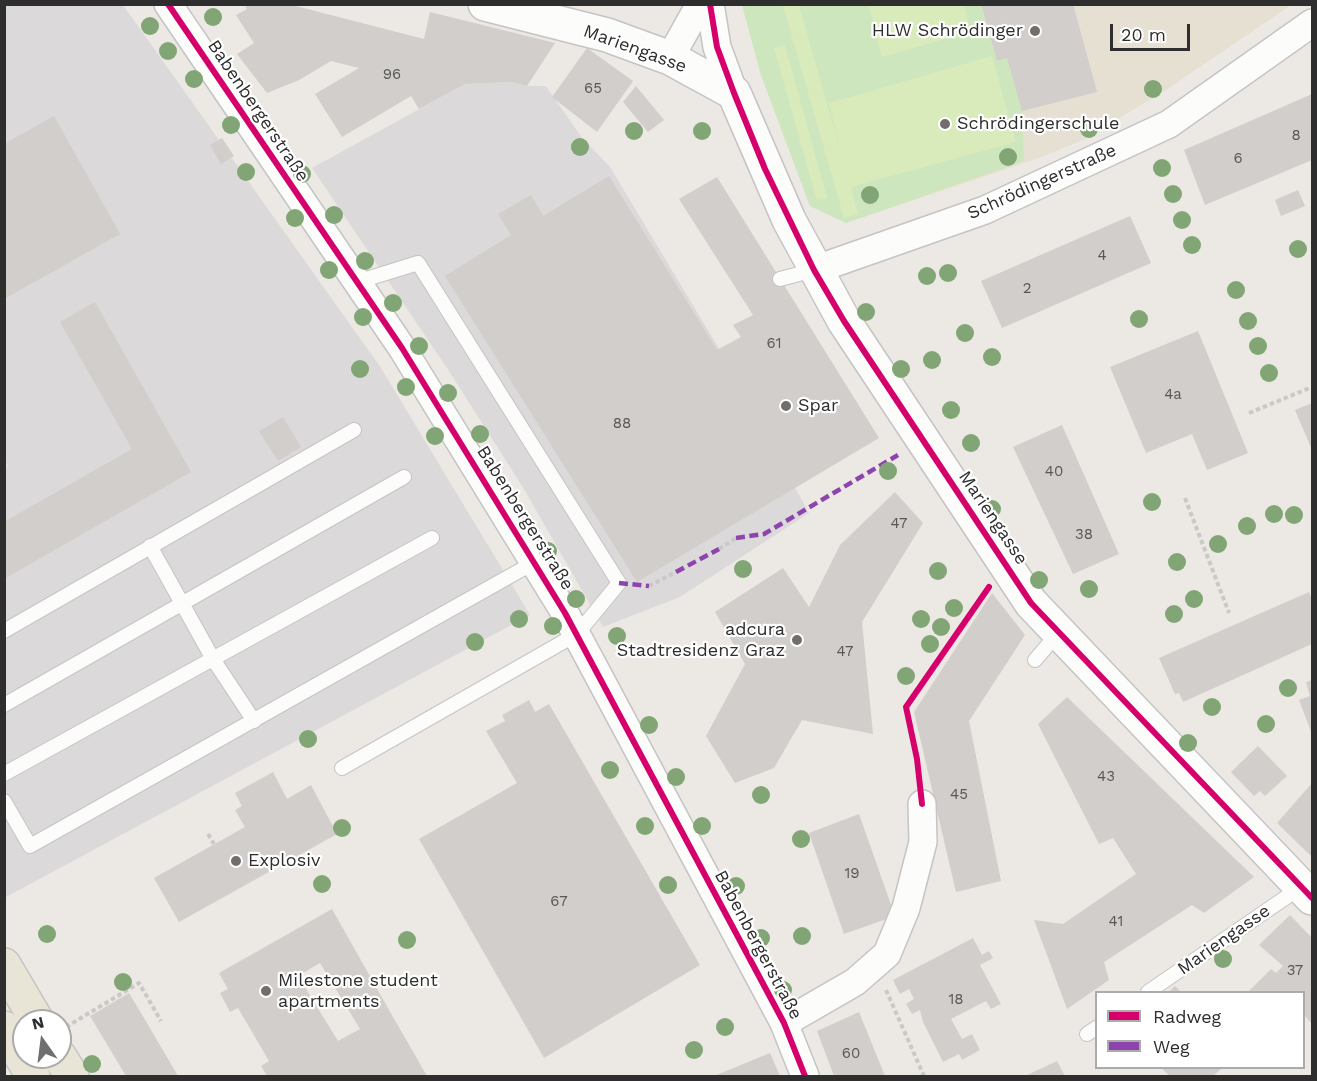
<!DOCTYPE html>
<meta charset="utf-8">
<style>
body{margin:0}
#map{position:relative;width:1317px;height:1081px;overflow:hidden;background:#ece8e4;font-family:"Work Sans",sans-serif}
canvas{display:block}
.frame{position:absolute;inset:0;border:6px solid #2e2e2e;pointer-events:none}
.legend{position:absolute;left:1095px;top:991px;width:210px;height:78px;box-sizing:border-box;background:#fff;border:2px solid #ababab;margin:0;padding:8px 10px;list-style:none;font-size:18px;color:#2e2e2e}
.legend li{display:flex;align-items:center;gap:12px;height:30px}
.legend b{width:30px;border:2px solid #ababab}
.north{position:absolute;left:12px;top:1009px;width:60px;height:60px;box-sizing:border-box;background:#fff;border:2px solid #ababab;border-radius:50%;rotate:346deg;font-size:16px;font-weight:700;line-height:24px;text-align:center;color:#2e2e2e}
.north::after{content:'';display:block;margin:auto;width:21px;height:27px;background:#706f6e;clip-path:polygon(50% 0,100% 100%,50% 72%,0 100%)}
.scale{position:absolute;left:1110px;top:24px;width:80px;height:27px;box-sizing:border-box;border:3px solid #2e2e2e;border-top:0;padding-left:8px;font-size:18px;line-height:21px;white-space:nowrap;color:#2e2e2e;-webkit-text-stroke:4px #fff;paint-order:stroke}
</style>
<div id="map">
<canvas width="1317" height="1081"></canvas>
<div class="frame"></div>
<ul class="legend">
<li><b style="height:8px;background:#d6006c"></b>Radweg</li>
<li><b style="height:8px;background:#8e44ad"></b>Weg</li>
</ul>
<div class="north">N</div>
<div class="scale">20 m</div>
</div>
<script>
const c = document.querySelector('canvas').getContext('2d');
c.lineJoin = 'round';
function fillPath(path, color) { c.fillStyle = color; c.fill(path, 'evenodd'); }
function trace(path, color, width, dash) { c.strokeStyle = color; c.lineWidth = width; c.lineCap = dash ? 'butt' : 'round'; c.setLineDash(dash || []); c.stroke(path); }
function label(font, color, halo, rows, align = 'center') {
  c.font = font + ' "Work Sans",sans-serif'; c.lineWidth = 4.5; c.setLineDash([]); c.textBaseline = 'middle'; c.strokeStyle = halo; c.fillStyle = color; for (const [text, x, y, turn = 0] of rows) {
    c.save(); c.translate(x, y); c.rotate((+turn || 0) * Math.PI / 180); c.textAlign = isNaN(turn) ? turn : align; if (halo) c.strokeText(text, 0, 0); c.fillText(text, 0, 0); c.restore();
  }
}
fillPath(new Path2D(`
 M 4,5 L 123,5 L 381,368 L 530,615 L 6,897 Z
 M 512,82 L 527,86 L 546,86 L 582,138 L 610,167 L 718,347 L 809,513 L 680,597 L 603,627 L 524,489 L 449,371 L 312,168 L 465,84 Z`), '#dcd9db');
fillPath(new Path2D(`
 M 742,5 L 1291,5 L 1166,90 L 1085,139 L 1039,158 L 846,223 L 810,206 L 761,75 Z`), '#e6e0d3');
fillPath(new Path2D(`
 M 742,5 L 981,5 L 997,60 L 1007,58 L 1022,111 L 1024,161 L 846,223 L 810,206 L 761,75 Z`), '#cee6be');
fillPath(new Path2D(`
 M 877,4 L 964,5 L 971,32 L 882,57 L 869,7 Z
 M 783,5 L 799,5 L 841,153 L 829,103 L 992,56 L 1016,142 L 851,187 L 858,214 L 844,218 Z
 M 785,45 L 827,198 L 817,201 L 774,48 Z`), '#d9eabb');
fillPath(new Path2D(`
 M 244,4 L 288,4 L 424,39 L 430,12 L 555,43 L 527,86 L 512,82 L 465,84 L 419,109 L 411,96 L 342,137 L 315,94 L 359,68 L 331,61 L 299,80 L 267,93 L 237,54 L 254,43 L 236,15 L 247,9 Z
 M 981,4 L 1073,4 L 1097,92 L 1022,111 L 1007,58 L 997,61 Z
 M 587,48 L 633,81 L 597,132 L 552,97 Z
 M 636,86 L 664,120 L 648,132 L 623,102 Z
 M 1312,94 L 1312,160 L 1205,205 L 1184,150 Z
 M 54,116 L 120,234 L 4,299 L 4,144 Z
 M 222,138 L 234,156 L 221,164 L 210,145 Z
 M 609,176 L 717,350 L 741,337 L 733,325 L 753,315 L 679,199 L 717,177 L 879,438 L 637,582 L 445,276 L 511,235 L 498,214 L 531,195 L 543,216 Z
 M 1298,190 L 1305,206 L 1281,216 L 1275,200 Z
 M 1130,216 L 1151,263 L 1002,328 L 981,281 Z
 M 95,302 L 191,472 L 4,579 L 4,522 L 132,449 L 60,322 Z
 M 1198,331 L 1248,453 L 1207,470 L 1192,434 L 1146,453 L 1110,367 Z
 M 1312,403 L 1312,450 L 1295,410 Z
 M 283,417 L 301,447 L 278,461 L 259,431 Z
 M 1062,425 L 1119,554 L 1073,574 L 1013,447 Z
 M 895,492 L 923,523 L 862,622 L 873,734 L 802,720 L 774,768 L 735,783 L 706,736 L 745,664 L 715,612 L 783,568 L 809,607 L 840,545 Z
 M 1309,592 L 1312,600 L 1312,644 L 1183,702 L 1179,693 L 1175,694 L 1159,658 Z
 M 992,593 L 1025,635 L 969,721 L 1001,881 L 956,892 L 914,712 Z
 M 1312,680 L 1312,734 L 1299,700 L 1310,696 L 1306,682 Z
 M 1067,697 L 1254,877 L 1204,913 L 1192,905 L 1104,962 L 1109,980 L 1067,1009 L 1034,920 L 1063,924 L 1136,874 L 1113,838 L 1099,844 L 1038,724 Z
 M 529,700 L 535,712 L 549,704 L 700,965 L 544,1058 L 419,839 L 517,783 L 486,731 L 505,721 L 502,715 Z
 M 1258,746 L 1287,776 L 1265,796 L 1260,791 L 1254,796 L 1231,772 Z
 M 273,772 L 287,799 L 311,785 L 337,834 L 179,922 L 154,878 L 245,827 L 235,810 L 242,806 L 235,793 Z
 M 1312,783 L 1312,857 L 1277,823 Z
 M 859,814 L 895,916 L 844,934 L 809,833 Z
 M 332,909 L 389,1010 L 427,1076 L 267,1076 L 261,1066 L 269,1061 L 238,1008 L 230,1012 L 220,993 L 228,989 L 219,973 ZM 320,963 L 360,1029 L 338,1041 L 298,976 Z
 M 1290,915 L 1312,938 L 1312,1024 L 1304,1015 L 1304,992 L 1248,992 L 1271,969 L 1276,973 L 1283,966 L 1259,945 Z
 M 973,938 L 982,955 L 989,951 L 993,958 L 980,965 L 1001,1004 L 991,1009 L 986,1001 L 951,1019 L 962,1039 L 972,1034 L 980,1050 L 962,1060 L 959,1054 L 943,1062 L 923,1022 L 920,1010 L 912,1014 L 906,1004 L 914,999 L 909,989 L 900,994 L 893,980 Z
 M 1175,986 L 1181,992 L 1169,992 Z
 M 129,993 L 141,1013 L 178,1076 L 126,1076 L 90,1016 Z
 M 859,1012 L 885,1076 L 834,1076 L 817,1031 Z
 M 770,1053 L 780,1076 L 714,1076 Z
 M 1057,1061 L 1065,1076 L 1025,1076 Z
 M 1161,1068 L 1222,1068 L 1213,1076 L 1170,1076 Z`), '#d1cecb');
const lane = new Path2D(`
 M 780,279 L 814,270
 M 150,546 L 213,659 L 254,721
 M 4,631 L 354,430
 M 1035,660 L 1059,632
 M 4,705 L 404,477
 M 342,768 L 577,634 L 619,583 L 418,263 L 357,282
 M 4,774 L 432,538
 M 4,801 L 30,846 L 535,562
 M 1148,992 L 1301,887
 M 1087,1034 L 1096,1028`);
const street = new Path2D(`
 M 168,4 L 402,348 L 565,613 L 784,1023 L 805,1076
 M 710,4 L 717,47 L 734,93
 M 670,58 L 700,4
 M 814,270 L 985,210 L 1169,124 L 1312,23
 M 784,1023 L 855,982 L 887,954 L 906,908 L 923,842 L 922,804`);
const secondary = new Path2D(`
 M 485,4 L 607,35 L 670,58 L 734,93 L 789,220 L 844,321 L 1031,603 L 1312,898`);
const primary = new Path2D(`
 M 4,965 L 37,1021
 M 4,1028 L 33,1076
 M 60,1057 L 72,1076`);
trace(lane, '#c5c4c5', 16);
trace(street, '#c5c4c5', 30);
trace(secondary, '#c5c4c5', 36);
trace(primary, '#c6c5c4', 36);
trace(new Path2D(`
 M 1249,413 L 1312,387
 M 1185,498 L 1229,613
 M 719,549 L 736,538
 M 649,586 L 676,572
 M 208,834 L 214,844
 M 886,990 L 924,1076
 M 66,1027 L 139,983 L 161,1021`), '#c9c9c8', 4, [4.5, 3]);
trace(lane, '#fcfcfb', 14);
trace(street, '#fcfcfb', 27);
trace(secondary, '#fcfcfb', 33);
trace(primary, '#e8e4d6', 33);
const rail = new Path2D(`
 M 4,466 L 5,466`);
trace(rail, '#dfdfe1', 7);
trace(rail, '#fff', 4.5, [14]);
trace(new Path2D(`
 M 736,538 L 764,534 L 898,455
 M 676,572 L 719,549
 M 619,583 L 649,586`), '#8e44ad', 4.5, [9, 4.5]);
trace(new Path2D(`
 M 168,4 L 402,348 L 565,613 L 784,1023 L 805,1076
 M 710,4 L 717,47 L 734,93 L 765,169 L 814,270 L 844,321 L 1031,603 L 1312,898
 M 922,804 L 917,759 L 906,707 L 989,587`), '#d6006c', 6);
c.fillStyle = '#82a575';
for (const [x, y] of [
 [213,17],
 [150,26],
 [168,51],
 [194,79],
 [1153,89],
 [231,125],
 [1089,129],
 [634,131],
 [702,131],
 [580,147],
 [1008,157],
 [1162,168],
 [246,172],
 [302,174],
 [1173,194],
 [870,195],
 [334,215],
 [295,218],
 [1182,220],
 [1192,245],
 [1298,249],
 [365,261],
 [329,270],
 [948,273],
 [927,276],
 [1236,290],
 [393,303],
 [866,312],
 [363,317],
 [1139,319],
 [1248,321],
 [965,333],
 [419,346],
 [1258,346],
 [992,357],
 [932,360],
 [360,369],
 [901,369],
 [1269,373],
 [406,387],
 [448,393],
 [951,410],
 [480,434],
 [435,436],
 [971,443],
 [888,471],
 [1152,502],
 [992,509],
 [1274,514],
 [1294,515],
 [1247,526],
 [1218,544],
 [548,551],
 [1177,562],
 [743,569],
 [938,571],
 [1039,580],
 [1089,589],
 [576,599],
 [1194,599],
 [954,608],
 [1174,614],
 [519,619],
 [921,619],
 [553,626],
 [941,627],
 [617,636],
 [475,642],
 [930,644],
 [906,676],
 [1288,688],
 [1212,707],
 [1266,724],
 [649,725],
 [308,739],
 [1188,743],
 [610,770],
 [676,777],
 [761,795],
 [645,826],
 [702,826],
 [342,828],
 [801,839],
 [322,884],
 [668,885],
 [736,886],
 [47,934],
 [802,936],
 [761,938],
 [407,940],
 [1223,959],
 [123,982],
 [783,990],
 [725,1027],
 [694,1050],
 [92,1064]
]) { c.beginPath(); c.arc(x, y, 9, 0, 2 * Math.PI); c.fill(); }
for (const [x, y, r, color] of [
 [1035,31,6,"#706f6e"],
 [945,124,6,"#706f6e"],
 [786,406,6,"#706f6e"],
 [797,640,6,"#706f6e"],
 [236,861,6,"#706f6e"],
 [266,991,6,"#706f6e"]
]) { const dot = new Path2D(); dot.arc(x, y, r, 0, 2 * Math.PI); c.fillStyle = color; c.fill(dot); trace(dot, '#fff', 2); }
label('15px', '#585857', null, [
 ["96",392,75],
 ["65",593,89],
 ["8",1296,136],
 ["6",1238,159],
 ["4",1102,256],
 ["2",1027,289],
 ["61",774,344],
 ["4a",1173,395],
 ["88",622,424],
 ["40",1054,472],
 ["47",899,524],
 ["38",1084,535],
 ["47",845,652],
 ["43",1106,777],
 ["45",959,795],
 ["19",852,874],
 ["67",559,902],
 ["41",1116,922],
 ["37",1295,971],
 ["18",956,1000],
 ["60",851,1054]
]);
label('18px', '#2e2e2e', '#fff', [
 ["HLW Schrödinger",1023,31,"right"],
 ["Schrödingerschule",957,124],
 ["Spar",798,406],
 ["adcura",785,630,"right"],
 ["Stadtresidenz Graz",785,651,"right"],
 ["Explosiv",248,861],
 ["Milestone student",278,981],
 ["apartments",278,1002]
], 'left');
label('18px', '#2e2e2e', '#fff', [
 ["Mariengasse",635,49,20],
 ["Babenbergerstraße",258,111,56],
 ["Schrödingerstraße",1042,182,-24],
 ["Babenbergerstraße",525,518,58],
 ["Mariengasse",993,518,56],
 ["Mariengasse",1224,940,-35],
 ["Babenbergerstraße",758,945,62]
]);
</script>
